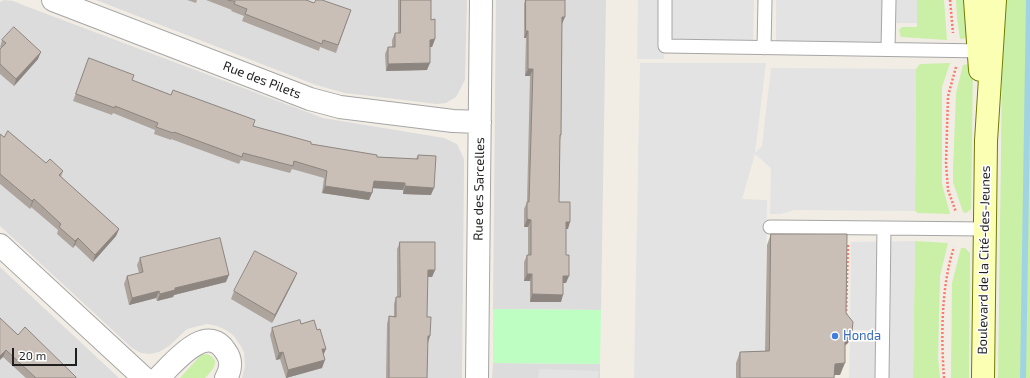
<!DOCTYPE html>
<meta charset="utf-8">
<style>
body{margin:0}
#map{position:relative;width:1030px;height:378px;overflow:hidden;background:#f1ede5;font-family:"Exo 2",sans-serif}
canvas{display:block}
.scale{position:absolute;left:12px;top:348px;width:65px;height:18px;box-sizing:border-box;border:2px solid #1f1f1f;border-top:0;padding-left:5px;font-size:12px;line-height:14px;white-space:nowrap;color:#1f1f1f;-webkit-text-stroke:3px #fff;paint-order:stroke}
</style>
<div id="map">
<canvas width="1030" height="378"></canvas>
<div class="scale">20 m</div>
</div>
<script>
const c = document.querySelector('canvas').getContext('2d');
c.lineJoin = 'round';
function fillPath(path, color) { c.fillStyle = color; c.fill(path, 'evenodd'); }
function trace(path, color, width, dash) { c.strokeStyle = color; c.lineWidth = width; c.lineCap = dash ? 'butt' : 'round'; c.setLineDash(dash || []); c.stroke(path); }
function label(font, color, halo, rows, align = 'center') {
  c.font = font + ' "Exo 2",sans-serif'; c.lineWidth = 3; c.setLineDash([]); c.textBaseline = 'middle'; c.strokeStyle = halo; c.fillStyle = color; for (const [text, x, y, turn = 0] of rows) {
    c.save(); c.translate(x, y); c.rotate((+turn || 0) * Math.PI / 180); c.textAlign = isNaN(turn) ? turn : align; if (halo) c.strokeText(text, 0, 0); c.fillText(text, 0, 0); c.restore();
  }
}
fillPath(new Path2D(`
 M 4,0 L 13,1 L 28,7 L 323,118 L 444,138 L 457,144 L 464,159 L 464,172 L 462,378 L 242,378 L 245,366 L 244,352 L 240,345 L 234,336 L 226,330 L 217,326 L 207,324 L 187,329 L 169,346 L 159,352 L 150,354 L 141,353 L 132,348 L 0,226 L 0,2 Z
 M 96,0 L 467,0 L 465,80 L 456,97 L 446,103 L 437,104 L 345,93 L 316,85 Z
 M 496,0 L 606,0 L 601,310 L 493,309 Z
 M 0,267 L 119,378 L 0,378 Z
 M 493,363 L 600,364 L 600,378 L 492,378 Z`), '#dddcdc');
fillPath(new Path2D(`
 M 917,0 L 944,0 L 947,40 L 901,37 L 899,30 L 902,27 L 917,27 Z
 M 956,0 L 968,0 L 968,38 L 960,39 L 957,18 Z
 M 1003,0 L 1030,0 L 1030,378 L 998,378 Z
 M 950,63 L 942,87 L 942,184 L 950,214 L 918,213 L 915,211 L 916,69 L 920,64 Z
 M 969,64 L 973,68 L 971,209 L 966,213 L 963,212 L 953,182 L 953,171 L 956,93 L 963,65 Z
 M 915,241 L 948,243 L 940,276 L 938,358 L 940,378 L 913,378 Z
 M 961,248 L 965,248 L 970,253 L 969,378 L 951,378 L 952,283 Z
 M 207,354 C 222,360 213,370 205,378 L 180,378 L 201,355 Z`), '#caefa6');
fillPath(new Path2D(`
 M 493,309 L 601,310 L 600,364 L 493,363 Z`), '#befec3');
fillPath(new Path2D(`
 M 638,0 L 754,0 L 753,48 L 665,47 L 664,59 L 637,59 Z
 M 776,0 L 917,0 L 917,23 L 889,23 L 888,49 L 776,48 Z
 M 640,63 L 766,63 L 755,153 L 762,146 L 771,68 L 916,69 L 915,211 L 794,210 L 781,214 L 770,214 L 771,168 L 755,154 L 742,199 L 767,200 L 765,363 L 736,363 L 736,378 L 634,378 Z
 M 915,241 L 913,378 L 849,378 L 850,342 L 883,341 L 883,330 L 850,330 L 851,242 Z
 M 539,369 L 599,371 L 598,378 L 538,378 Z`), '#e3e3e3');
trace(new Path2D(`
 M 1023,378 L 1029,0`), '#a1d4e2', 6);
const lane = new Path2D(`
 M 665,0 L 665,46 L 984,51
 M 764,48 L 765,0
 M 888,49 L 889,0
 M 770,227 L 884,228
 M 882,378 L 884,228 L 985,229`);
const street = new Path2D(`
 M 53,0 L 310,99 L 340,107 L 453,121 L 480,122
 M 0,245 L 144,378
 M 158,378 C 173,364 207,320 226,352 C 232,360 231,370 226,378
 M 477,378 L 481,0`);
const secondary = new Path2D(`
 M 975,0 L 980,70
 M 983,378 L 986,141 L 995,0`);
trace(lane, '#a6a6a6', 15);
trace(street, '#a6a6a6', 24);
trace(secondary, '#6f7c00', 24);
trace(new Path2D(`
 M 950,0 L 953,33
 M 956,67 L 948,96 L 946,163 L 948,190 L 956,212
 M 846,315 L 848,244
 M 849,336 L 865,337
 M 944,378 C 941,336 941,287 954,247`), '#ff7767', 2.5, [2, 2]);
trace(lane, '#fff', 13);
trace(street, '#fff', 22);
trace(secondary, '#fbffb4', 22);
fillPath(new Path2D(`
 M 187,0 L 197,0 L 196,3 Z
 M 206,0 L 306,0 L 314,3 L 351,10 L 336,53 L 320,47 L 319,51 L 242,21 L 244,16 L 231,11 L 232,10 Z
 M 398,0 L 431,0 L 431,20 L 435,39 L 432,47 L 430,47 L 427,70 L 386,71 L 385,54 L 388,47 L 392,47 L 392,40 L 395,33 L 398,33 Z
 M 525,0 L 565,0 L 562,24 L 561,135 L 560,140 L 559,202 L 568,229 L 566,229 L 566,283 L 563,283 L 561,302 L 530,302 L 530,281 L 524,281 L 524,262 L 527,255 L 528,255 L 528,227 L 524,227 L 524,209 L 527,202 L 530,76 L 525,76 L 526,38 L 524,38 L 524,4 Z
 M 2,40 L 38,59 L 14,86 L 0,74 L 0,49 L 1,48 L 0,47 Z
 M 89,58 L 132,80 L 171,95 L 253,126 L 311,144 L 377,157 L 416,159 L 418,155 L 431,195 L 403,194 L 403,190 L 373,188 L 372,193 L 369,200 L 322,193 L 324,178 L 292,169 L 290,173 L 241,160 L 239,164 L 171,139 L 171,140 L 154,134 L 155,130 L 113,113 L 112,115 L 73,101 Z
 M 0,134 L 4,137 L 46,163 L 63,171 L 61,177 L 119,229 L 116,236 L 93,262 L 75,245 L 73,248 L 57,234 L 58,230 L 31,207 L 30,209 L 0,184 Z
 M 771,234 L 846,313 L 852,331 L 848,343 L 845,345 L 840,375 L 834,375 L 834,378 L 736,378 L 736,363 L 740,352 L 765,351 L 767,245 Z
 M 400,242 L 435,270 L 432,277 L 427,277 L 427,317 L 428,343 L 427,378 L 386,378 L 387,324 L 389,316 L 394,317 L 394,304 L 396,297 L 397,297 L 397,249 Z
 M 140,258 L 226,282 L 174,295 L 173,297 L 157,301 L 156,298 L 129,305 L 124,284 L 127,276 L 139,273 L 137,265 Z
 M 297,273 L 294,280 L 272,323 L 231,299 L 234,291 Z
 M 0,318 L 18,335 L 76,378 L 26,378 L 3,357 Z
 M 301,324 L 323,355 L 322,368 L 286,378 L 280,359 L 276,360 L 270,335 L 272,328 Z`), '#ada49d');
fillPath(new Path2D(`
 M 562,17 L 565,17 L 562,24 Z
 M 526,31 L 528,31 L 526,38 L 524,38 Z
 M 435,39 L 432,47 L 427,47 L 430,40 Z
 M 41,52 L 38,59 L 14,86 L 16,79 Z
 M 430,63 L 427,70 L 386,71 L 388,64 Z
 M 528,69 L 533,69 L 530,76 L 525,76 Z
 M 374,181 L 405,183 L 403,190 L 371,188 Z
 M 325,186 L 372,193 L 369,200 L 322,193 Z
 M 405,186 L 434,188 L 431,195 L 403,194 Z
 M 34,199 L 31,207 L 30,209 L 32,201 Z
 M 527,219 L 531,220 L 528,227 L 524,227 Z
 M 566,222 L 570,222 L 568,229 L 564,229 Z
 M 119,229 L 116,236 L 93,262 L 95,255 Z
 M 78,238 L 75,245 L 73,248 L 75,241 Z
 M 428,270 L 435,270 L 432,277 L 425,277 Z
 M 297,273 L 294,280 L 272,323 L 275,315 Z
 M 527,274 L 532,274 L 530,281 L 524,281 Z
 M 229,275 L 226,282 L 174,295 L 173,297 L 157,301 L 160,294 L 175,288 Z
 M 563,276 L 569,276 L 566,283 L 561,283 Z
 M 159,291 L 156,298 L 129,305 L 132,298 Z
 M 532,294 L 563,295 L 561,302 L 530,302 Z
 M 852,331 L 848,343 L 841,349 L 845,337 Z
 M 428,336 L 430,336 L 428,343 Z
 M 322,349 L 326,349 L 323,356 Z
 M 6,350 L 3,357 L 0,360 L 0,356 Z
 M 283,352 L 280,359 L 276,360 L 279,353 Z
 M 325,360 L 322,368 L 286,378 L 288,370 Z
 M 845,363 L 840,375 L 830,375 L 835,364 Z`), '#8d8680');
const building = new Path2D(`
 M 228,0 L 306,0 L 314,3 L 316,0 L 322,0 L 351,10 L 338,45 L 323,40 L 322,44 L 245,14 L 247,9 L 234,4 L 235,2 Z
 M 401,0 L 431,0 L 431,20 L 435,19 L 435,39 L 430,40 L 430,63 L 388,64 L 388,47 L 395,47 L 395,33 L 400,33 Z
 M 526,0 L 565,0 L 565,17 L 562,17 L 561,135 L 560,135 L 559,202 L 570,202 L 570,222 L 566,222 L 566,255 L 569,255 L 569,276 L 563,276 L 563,295 L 532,294 L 532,274 L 527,274 L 527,255 L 531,255 L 531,220 L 527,219 L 527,202 L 529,202 L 533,69 L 528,69 L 528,31 L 526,31 Z
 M 14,27 L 41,52 L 16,79 L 0,64 L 0,49 L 6,43 L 2,40 Z
 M 89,58 L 134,75 L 132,80 L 171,95 L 173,90 L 255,120 L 253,126 L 311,142 L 311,144 L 377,155 L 377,157 L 418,159 L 418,155 L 436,156 L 434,188 L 405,186 L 405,183 L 374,181 L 372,193 L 325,186 L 327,171 L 294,161 L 293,166 L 243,153 L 242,157 L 174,132 L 173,133 L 156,127 L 158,123 L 115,106 L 115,108 L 76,94 Z
 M 8,131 L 46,163 L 50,159 L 63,171 L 59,175 L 119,229 L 95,255 L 78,238 L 75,241 L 59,227 L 61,224 L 34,199 L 32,201 L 0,174 L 0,134 L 4,137 Z
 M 771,234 L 847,234 L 846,313 L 853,322 L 852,331 L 845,337 L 845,363 L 835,364 L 834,378 L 740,378 L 740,352 L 769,351 Z
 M 220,238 L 229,275 L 175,288 L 175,290 L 160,294 L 159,291 L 132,298 L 127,276 L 143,272 L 140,258 Z
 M 400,242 L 435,242 L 435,270 L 428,270 L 427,317 L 431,317 L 430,336 L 428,336 L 427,378 L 389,378 L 389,316 L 396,317 L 396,297 L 400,297 Z
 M 255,251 L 297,273 L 275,315 L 234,291 Z
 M 0,318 L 18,335 L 25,327 L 76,377 L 76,378 L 36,378 L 6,350 L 0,356 Z
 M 300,320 L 301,324 L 314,320 L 317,330 L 320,329 L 326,349 L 322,349 L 325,360 L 288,370 L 283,352 L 279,353 L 272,328 Z`);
fillPath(building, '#c9bfb7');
trace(building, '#8d8680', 1);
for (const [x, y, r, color] of [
 [835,336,4,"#3f7fe0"]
]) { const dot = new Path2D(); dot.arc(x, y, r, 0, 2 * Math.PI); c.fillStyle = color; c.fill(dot); trace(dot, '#fff', 1.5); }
label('13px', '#1f1f1f', '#fff', [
 ["Rue des Pilets",262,80,21],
 ["Rue des Sarcelles",479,189,-89],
 ["Boulevard de la Cité-des-Jeunes",984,260,-89]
]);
label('13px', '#366cbe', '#fff', [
 ["Honda",843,336]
], 'left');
</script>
